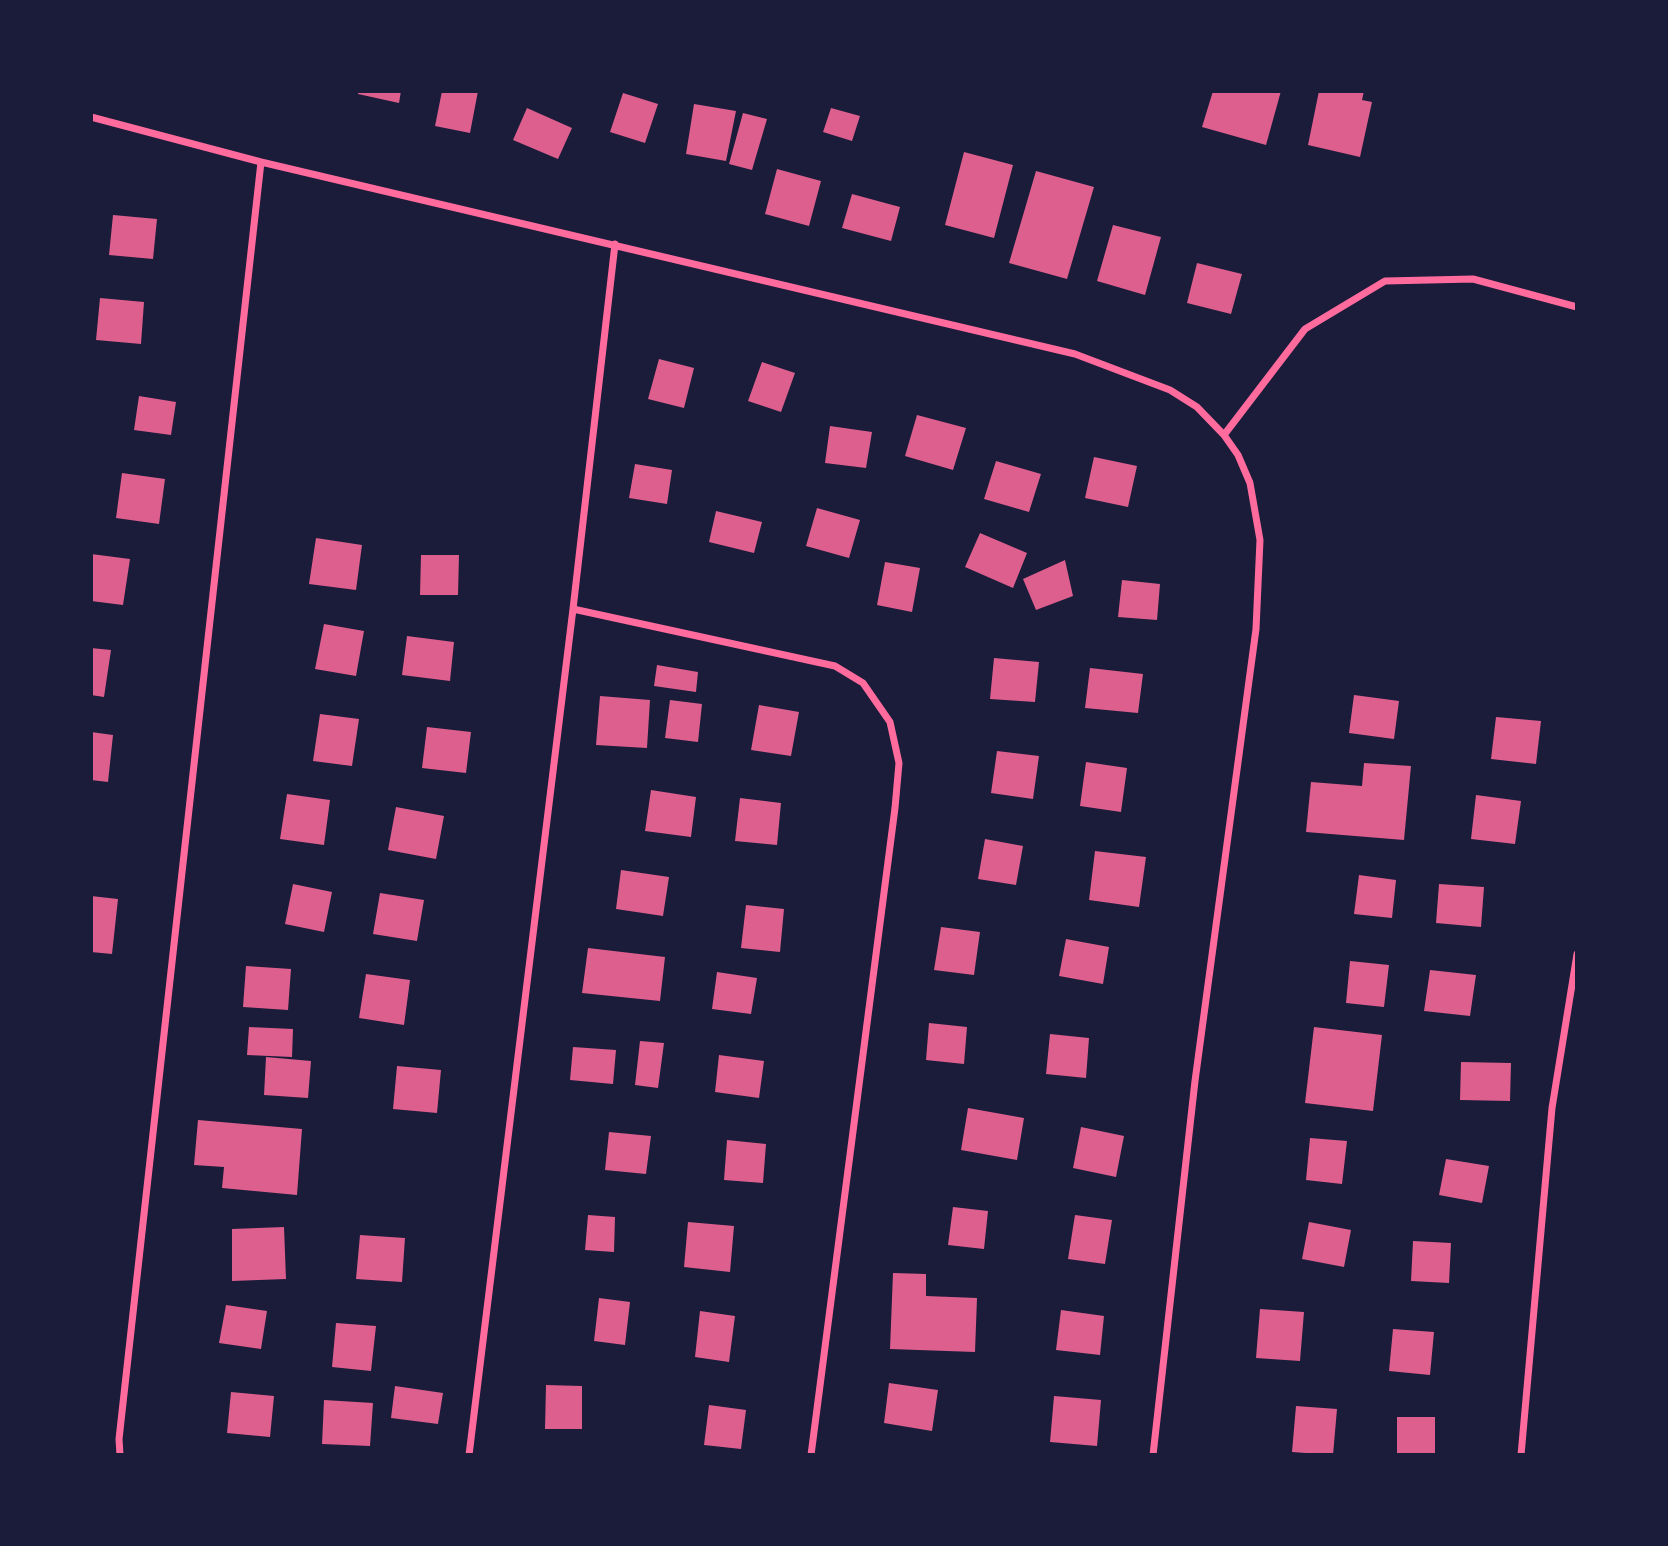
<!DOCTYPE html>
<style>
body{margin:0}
#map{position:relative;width:1668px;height:1546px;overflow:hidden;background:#1b1b3a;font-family:Mulish,sans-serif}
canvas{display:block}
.frame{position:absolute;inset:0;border:93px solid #1b1b3a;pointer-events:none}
</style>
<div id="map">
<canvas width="1668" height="1546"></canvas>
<div class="frame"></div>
</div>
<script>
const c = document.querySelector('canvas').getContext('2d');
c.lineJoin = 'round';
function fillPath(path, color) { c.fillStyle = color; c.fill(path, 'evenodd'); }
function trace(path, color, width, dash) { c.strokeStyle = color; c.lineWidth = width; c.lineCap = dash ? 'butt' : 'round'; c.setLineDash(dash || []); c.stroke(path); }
fillPath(new Path2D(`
 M 358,91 L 401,91 L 399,103 L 358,94 Z
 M 442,91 L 478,91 L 470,133 L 435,126 Z
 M 1213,91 L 1281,91 L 1266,145 L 1202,127 Z
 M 1319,91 L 1364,91 L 1362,100 L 1372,102 L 1360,157 L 1308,145 Z
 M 623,93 L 658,104 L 645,143 L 610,132 Z
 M 694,104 L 736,111 L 726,161 L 686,154 Z
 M 527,108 L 572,128 L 558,159 L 513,140 Z
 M 831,108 L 860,116 L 852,141 L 823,132 Z
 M 743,113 L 767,119 L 752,170 L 729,164 Z
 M 964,152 L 1013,165 L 994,238 L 945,225 Z
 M 777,169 L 821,181 L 809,226 L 765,214 Z
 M 1036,171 L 1094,187 L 1067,279 L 1009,263 Z
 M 852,194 L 900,207 L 891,241 L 842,228 Z
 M 113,215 L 157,219 L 153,259 L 109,255 Z
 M 1113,225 L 1161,237 L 1145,295 L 1097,281 Z
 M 1197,263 L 1242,274 L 1231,314 L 1187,303 Z
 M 100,298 L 144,302 L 141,344 L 96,340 Z
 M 659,359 L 694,368 L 684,408 L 648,399 Z
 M 762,362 L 795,373 L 781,412 L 748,401 Z
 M 139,396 L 176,402 L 171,435 L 134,430 Z
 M 917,415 L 966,428 L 953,470 L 905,456 Z
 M 830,426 L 872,432 L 866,468 L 825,463 Z
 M 1094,457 L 1137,466 L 1128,507 L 1085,498 Z
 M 996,461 L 1041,474 L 1029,512 L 984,499 Z
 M 635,464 L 672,470 L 667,504 L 629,498 Z
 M 122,473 L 165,479 L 159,524 L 116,518 Z
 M 817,508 L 860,520 L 849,558 L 806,546 Z
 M 716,511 L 762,522 L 754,553 L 709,542 Z
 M 980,533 L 1027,553 L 1013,588 L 965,567 Z
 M 316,538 L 362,545 L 356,590 L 309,584 Z
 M 91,554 L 130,559 L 123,605 L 91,601 Z
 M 421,555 L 459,555 L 458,595 L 420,595 Z
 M 1065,560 L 1073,596 L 1036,610 L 1023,579 Z
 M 885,562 L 920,568 L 912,612 L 877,605 Z
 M 1122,580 L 1160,584 L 1157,620 L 1118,617 Z
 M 324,624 L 364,631 L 356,676 L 315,669 Z
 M 407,636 L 454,642 L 450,681 L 402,675 Z
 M 91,648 L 111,650 L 104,697 L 91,695 Z
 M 994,658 L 1039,662 L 1035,702 L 990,699 Z
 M 657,665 L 698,672 L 696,692 L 654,686 Z
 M 1090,668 L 1143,674 L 1138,713 L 1085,708 Z
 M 1354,695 L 1399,701 L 1394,739 L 1349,733 Z
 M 600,696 L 650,700 L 647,748 L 596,745 Z
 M 670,700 L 702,704 L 698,742 L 665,738 Z
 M 759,705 L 799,712 L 791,756 L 751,750 Z
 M 320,714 L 359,719 L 352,766 L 313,761 Z
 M 1496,717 L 1541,721 L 1536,764 L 1491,759 Z
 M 427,727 L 471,732 L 466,773 L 422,768 Z
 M 91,732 L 113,735 L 108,782 L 91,780 Z
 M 997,751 L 1039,756 L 1033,799 L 991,793 Z
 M 1086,762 L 1127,768 L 1121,812 L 1080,806 Z
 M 1364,763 L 1411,766 L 1404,840 L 1306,832 L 1311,782 L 1362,786 Z
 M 651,790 L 696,797 L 691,837 L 645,831 Z
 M 287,794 L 330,800 L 324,845 L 280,839 Z
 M 1476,795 L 1521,801 L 1515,844 L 1471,839 Z
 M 740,798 L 781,803 L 777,845 L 735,841 Z
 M 396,807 L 444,816 L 436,859 L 388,850 Z
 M 985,839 L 1023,846 L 1016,885 L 978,879 Z
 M 1095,851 L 1146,857 L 1139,907 L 1089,900 Z
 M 621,870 L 669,877 L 663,916 L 616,909 Z
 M 1359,875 L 1396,880 L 1392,918 L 1354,914 Z
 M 293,884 L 332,892 L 324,932 L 285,924 Z
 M 1439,884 L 1484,887 L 1481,927 L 1436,923 Z
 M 380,893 L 424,900 L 417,941 L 373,934 Z
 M 91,896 L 118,899 L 112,954 L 91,952 Z
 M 746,905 L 784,909 L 780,952 L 741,948 Z
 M 941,927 L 980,932 L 974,975 L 934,970 Z
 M 1066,939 L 1109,947 L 1103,984 L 1059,976 Z
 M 588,948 L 665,957 L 660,1001 L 582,993 Z
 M 1350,961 L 1389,965 L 1384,1007 L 1346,1003 Z
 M 246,966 L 291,969 L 288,1010 L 243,1007 Z
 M 1430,970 L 1476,975 L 1470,1016 L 1424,1011 Z
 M 717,972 L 757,978 L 751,1014 L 712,1009 Z
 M 366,974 L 410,980 L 404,1025 L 359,1018 Z
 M 929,1023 L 967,1027 L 964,1064 L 926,1060 Z
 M 249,1027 L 293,1029 L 292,1057 L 247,1055 Z
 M 1314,1027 L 1382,1035 L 1373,1111 L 1305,1103 Z
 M 1050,1034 L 1089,1038 L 1086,1078 L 1046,1074 Z
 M 640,1041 L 664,1043 L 658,1088 L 635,1085 Z
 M 573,1047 L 616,1050 L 613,1084 L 570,1080 Z
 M 719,1055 L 764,1061 L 759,1098 L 715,1092 Z
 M 266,1057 L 311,1061 L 308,1098 L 264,1095 Z
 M 1461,1062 L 1511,1063 L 1510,1101 L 1460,1100 Z
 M 397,1066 L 441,1070 L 437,1113 L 393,1109 Z
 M 968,1108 L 1024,1118 L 1017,1160 L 961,1150 Z
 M 198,1120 L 302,1129 L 297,1195 L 222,1188 L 224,1167 L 194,1165 Z
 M 1081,1127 L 1124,1136 L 1116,1177 L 1073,1168 Z
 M 609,1132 L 651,1136 L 646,1174 L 605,1170 Z
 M 1310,1138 L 1347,1141 L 1342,1184 L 1306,1180 Z
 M 727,1140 L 766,1144 L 763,1183 L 724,1180 Z
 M 1446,1159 L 1489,1166 L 1482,1203 L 1439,1195 Z
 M 953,1207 L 988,1211 L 984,1249 L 948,1245 Z
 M 588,1215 L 615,1217 L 614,1252 L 585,1250 Z
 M 1075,1215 L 1112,1220 L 1105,1264 L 1068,1259 Z
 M 688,1222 L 734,1226 L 730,1272 L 684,1267 Z
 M 1309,1222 L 1351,1230 L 1344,1267 L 1302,1259 Z
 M 284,1227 L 286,1279 L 232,1281 L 232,1229 Z
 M 360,1235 L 405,1238 L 402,1282 L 356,1279 Z
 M 1413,1241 L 1451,1243 L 1449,1283 L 1411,1281 Z
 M 893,1273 L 926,1274 L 926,1296 L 977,1298 L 975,1352 L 890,1349 Z
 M 599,1298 L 630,1302 L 625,1345 L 594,1341 Z
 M 226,1305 L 267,1311 L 261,1349 L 219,1343 Z
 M 1260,1309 L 1304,1312 L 1300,1361 L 1256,1358 Z
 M 1061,1310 L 1104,1316 L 1100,1355 L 1056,1350 Z
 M 700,1311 L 735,1316 L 729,1362 L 695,1357 Z
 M 336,1323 L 376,1326 L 371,1371 L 332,1367 Z
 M 1393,1329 L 1434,1332 L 1430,1375 L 1389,1371 Z
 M 889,1383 L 938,1390 L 932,1431 L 884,1423 Z
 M 546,1385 L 582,1386 L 582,1429 L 545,1429 Z
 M 395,1386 L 443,1393 L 438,1424 L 391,1418 Z
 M 231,1392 L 274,1396 L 270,1437 L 227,1433 Z
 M 1054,1396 L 1101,1400 L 1097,1446 L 1050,1442 Z
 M 324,1400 L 373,1403 L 370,1446 L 322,1444 Z
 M 709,1405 L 746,1410 L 741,1449 L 704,1445 Z
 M 1296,1406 L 1337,1409 L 1333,1455 L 1292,1452 Z
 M 1397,1417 L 1435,1417 L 1435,1455 L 1397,1455 Z`), '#dd5f8e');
trace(new Path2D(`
 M 91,117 L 261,162 L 1075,354 L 1170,390 L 1197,407 L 1224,435 L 1238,455 L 1250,483 L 1260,540 L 1256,629 L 1195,1081 L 1153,1455
 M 1224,435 L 1305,329 L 1385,281 L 1473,279 L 1577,307
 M 573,609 L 835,666 L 863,683 L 890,722 L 899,763 L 895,808 L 811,1455
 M 120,1455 L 119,1439 L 261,162
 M 469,1455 L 573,609 L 615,244
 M 1521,1455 L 1552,1108 L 1577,954`), '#ff6b9d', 7);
</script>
